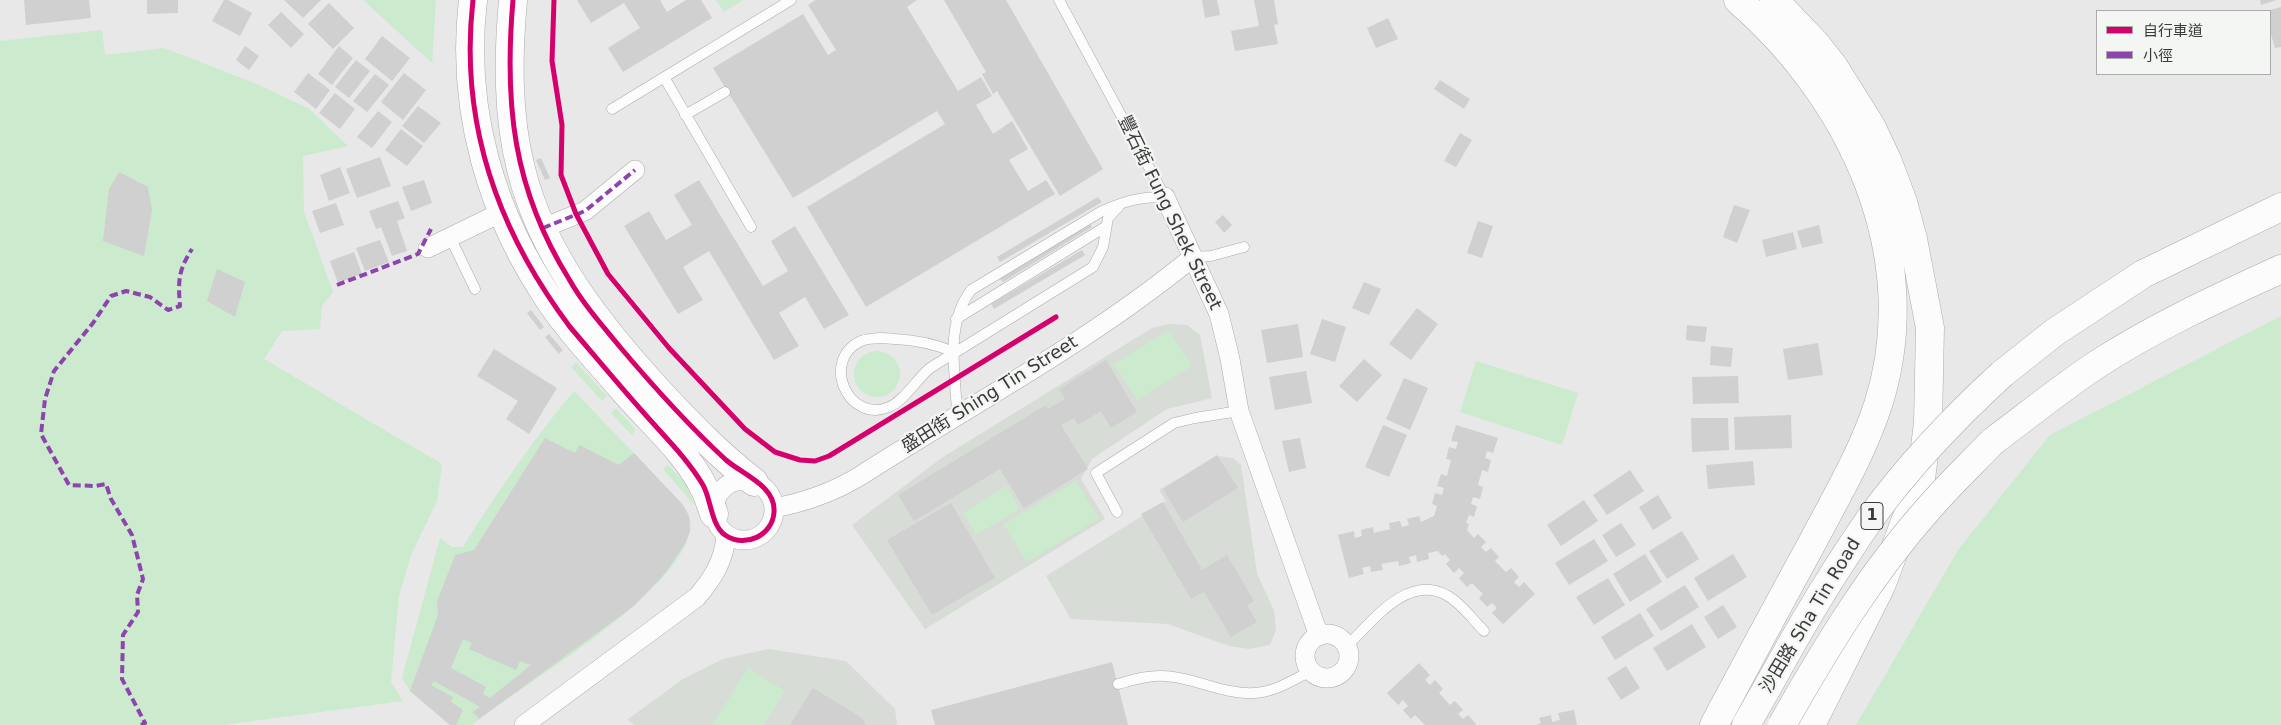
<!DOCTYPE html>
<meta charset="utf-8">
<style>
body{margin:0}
#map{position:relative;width:2281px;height:725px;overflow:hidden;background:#e7e8e7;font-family:"DejaVu Sans","Noto Sans TC",sans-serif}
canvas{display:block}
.legend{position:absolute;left:2096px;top:10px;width:175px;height:65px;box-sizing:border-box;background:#f4f6f4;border:1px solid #aaabaa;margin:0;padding:6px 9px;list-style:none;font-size:15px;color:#3a3b3a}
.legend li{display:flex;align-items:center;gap:10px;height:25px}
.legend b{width:25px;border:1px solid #aaabaa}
</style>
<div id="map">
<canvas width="2281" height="725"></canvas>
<ul class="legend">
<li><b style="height:6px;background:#d6006c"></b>自行車道</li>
<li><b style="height:6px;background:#8e44ad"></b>小徑</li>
</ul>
</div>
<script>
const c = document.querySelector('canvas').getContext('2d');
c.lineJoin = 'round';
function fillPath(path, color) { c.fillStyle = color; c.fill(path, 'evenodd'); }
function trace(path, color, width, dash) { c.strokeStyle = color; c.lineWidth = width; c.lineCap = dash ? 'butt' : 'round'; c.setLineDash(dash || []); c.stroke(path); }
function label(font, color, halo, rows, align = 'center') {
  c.font = font + ' "DejaVu Sans","Noto Sans TC",sans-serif'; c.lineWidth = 4.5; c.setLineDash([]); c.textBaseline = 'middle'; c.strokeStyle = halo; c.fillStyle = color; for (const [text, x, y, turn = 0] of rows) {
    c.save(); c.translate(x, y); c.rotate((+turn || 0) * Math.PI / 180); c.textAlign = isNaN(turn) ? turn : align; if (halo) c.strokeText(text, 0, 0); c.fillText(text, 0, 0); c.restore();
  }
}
fillPath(new Path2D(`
 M 1169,324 L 1187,325 L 1200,335 L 1212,398 L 1167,409 L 1092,459 L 1081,479 L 1105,519 L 925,629 L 852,525 L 943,457 L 1152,328 Z
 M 1217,456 L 1233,458 L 1241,465 L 1257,573 L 1274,611 L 1276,630 L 1270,645 L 1249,649 L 1229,646 L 1168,624 L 1071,619 L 1046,576 L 1166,501 L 1159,490 Z
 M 768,649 L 846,661 L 895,709 L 897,725 L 635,725 L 627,720 L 683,679 L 723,659 Z`), '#d7dcd7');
fillPath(new Path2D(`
 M 363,0 L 436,0 L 432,63 Z
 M 716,0 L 743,0 L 724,12 Z
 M 102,30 L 105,55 L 164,48 L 252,82 L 308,108 L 348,146 L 303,156 L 304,212 L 333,292 L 322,306 L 320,329 L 282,331 L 264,359 L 442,464 L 437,501 L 411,555 L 399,596 L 391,682 L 403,701 L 223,725 L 0,725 L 0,41 Z
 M 2281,316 L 2281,725 L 1856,725 L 1958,550 L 2050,435 Z
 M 1169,330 L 1192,366 L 1137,400 L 1114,364 Z
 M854 374a23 23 0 1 1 46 0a23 23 0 1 1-46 0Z
 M 1476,361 L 1578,393 L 1562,445 L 1460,412 Z
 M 576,362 L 607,396 L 602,401 L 571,367 Z
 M 574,391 L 676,497 C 685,507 693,517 690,531 C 676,597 525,682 472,725 L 450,725 L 410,691 L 402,678 L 440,538 L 452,547 L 463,547 C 497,492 533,440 574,391 Z
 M 616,408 L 635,429 L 632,435 L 611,413 Z
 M 668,465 L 686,484 L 694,505 L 663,469 Z
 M 1076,481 L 1099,519 L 1027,562 L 1003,524 Z
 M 1006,486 L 1020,509 L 976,535 L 963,513 Z
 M 748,668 L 785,691 L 764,725 L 712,725 Z`), '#cceace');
fillPath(new Path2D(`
 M 24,0 L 89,0 L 91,18 L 26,25 Z
 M 147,0 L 178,0 L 178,13 L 147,14 Z
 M 224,0 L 228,0 L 252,13 L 240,36 L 212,21 Z
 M 284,0 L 321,0 L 303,18 Z
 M 577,0 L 660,0 L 667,12 L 686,0 L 701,0 L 712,18 L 623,72 L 608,48 L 640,28 L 624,3 L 591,23 Z
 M 816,0 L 917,0 L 907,7 L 958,91 L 981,77 L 992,96 L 976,105 L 993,134 L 1012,121 L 1028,149 L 1009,160 L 1028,191 L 1046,180 L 1055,194 L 866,307 L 807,207 L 945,124 L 937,111 L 793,198 L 713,68 L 803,14 L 828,55 L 836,50 L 808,5 Z
 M 944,0 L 1006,0 L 1103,169 L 1060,196 L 997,91 L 993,94 L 982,74 L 986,72 Z
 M 1202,0 L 1217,0 L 1220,15 L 1205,18 Z
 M 1254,0 L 1274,0 L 1278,24 L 1274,25 L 1278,44 L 1235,51 L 1231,31 L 1259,26 Z
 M 2260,0 L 2277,0 L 2261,5 Z
 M 329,3 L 354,28 L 333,49 L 308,24 Z
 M 2281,7 L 2281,47 L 2275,48 L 2270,31 L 2270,10 Z
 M 281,12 L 304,34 L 291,48 L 268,25 Z
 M 1388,18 L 1398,39 L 1376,48 L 1367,28 Z
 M 382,36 L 410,58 L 392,81 L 365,59 Z
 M 245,46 L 259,56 L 249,70 L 236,60 Z
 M 339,46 L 353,58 L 332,85 L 318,74 Z
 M 356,60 L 370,71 L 349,98 L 335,87 Z
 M 308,73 L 330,90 L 316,109 L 294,92 Z
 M 404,73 L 426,90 L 403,120 L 381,102 Z
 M 375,74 L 389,85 L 367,112 L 353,101 Z
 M 1440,80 L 1470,99 L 1464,109 L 1434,89 Z
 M 335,93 L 355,109 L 340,129 L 319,113 Z
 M 418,106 L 441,123 L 424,143 L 402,126 Z
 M 378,111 L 392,122 L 372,148 L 357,137 Z
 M 401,129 L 423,146 L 407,166 L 385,150 Z
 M 1460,133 L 1472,140 L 1456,167 L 1444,161 Z
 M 380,157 L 391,186 L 357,198 L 346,169 Z
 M 541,158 L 550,178 L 545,180 L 536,160 Z
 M 340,167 L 350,193 L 329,201 L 320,175 Z
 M 119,172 L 148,187 L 152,210 L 144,256 L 103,241 L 109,189 Z
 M 424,180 L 432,203 L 411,211 L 402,187 Z
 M 699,180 L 763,286 L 788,271 L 771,241 L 795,226 L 849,315 L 824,329 L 805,297 L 779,313 L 799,346 L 774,360 L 709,251 L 683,267 L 703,300 L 678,314 L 624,226 L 649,211 L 666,240 L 692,225 L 674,195 Z
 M 1098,197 L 1102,202 L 1000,262 L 997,257 Z
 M 398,201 L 405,218 L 397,221 L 407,251 L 392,256 L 381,227 L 376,229 L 369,211 Z
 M 336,203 L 344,225 L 320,233 L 312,211 Z
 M 1734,205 L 1750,210 L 1737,243 L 1723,237 Z
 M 1223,215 L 1232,225 L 1224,233 L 1215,222 Z
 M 1478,221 L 1493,226 L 1482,258 L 1467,253 Z
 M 1090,223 L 1092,227 L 1003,282 L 1000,279 Z
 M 1819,225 L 1823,243 L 1802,248 L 1797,231 Z
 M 1793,232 L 1797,249 L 1766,257 L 1762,240 Z
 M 380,240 L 389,262 L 365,271 L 356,248 Z
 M 1082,250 L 1085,255 L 994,309 L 991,304 Z
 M 354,252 L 362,274 L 338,283 L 330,261 Z
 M 217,269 L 245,282 L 235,317 L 207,301 Z
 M 1364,282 L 1381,289 L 1369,315 L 1352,308 Z
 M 1417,308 L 1438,324 L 1411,360 L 1389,344 Z
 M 531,310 L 544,327 L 540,330 L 527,313 Z
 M 1322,319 L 1346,327 L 1335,362 L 1310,354 Z
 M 1298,324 L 1303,357 L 1267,363 L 1261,330 Z
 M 1687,325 L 1707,327 L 1705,342 L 1686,340 Z
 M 549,334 L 563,350 L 559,354 L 545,337 Z
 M 1818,343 L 1823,375 L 1788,380 L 1783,349 Z
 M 1711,346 L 1733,348 L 1731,367 L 1710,365 Z
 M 494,349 L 557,388 L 529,434 L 506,419 L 518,401 L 477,376 Z
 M 1364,359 L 1382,375 L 1357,402 L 1339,386 Z
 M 1106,360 L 1137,412 L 1111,428 L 1101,411 L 1078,425 L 1074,418 L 1061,425 L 1088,469 L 1024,508 L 1000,469 L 914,521 L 898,495 L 1046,405 L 1048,409 L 1065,399 L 1059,389 Z
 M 1306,371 L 1312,403 L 1275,410 L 1269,377 Z
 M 1738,376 L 1739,403 L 1693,404 L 1692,377 Z
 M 1404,378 L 1428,388 L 1410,430 L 1386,419 Z
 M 1791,415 L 1792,448 L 1735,450 L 1734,417 Z
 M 1691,418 L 1728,418 L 1729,450 L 1692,452 Z
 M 1383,425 L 1407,435 L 1389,477 L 1365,467 Z
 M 1456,425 L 1498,438 L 1493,453 L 1487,451 L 1485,458 L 1491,460 L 1488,472 L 1482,470 L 1478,485 L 1483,487 L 1480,499 L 1473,497 L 1471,504 L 1477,506 L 1474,517 L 1469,515 L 1466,523 L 1469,524 L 1467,530 L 1474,538 L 1478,534 L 1486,542 L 1481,547 L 1486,552 L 1491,548 L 1499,557 L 1495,561 L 1506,572 L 1511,568 L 1519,577 L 1514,582 L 1519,587 L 1524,582 L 1535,594 L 1503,624 L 1492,613 L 1497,608 L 1492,603 L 1487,607 L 1479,598 L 1483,594 L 1472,583 L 1467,587 L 1459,578 L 1464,573 L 1459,568 L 1454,573 L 1446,564 L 1450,560 L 1445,554 L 1442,556 L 1438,551 L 1428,553 L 1429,559 L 1417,562 L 1416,555 L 1409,557 L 1411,563 L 1399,566 L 1398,561 L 1381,564 L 1383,570 L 1371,572 L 1370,566 L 1362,568 L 1364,574 L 1349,578 L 1338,535 L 1354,531 L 1355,538 L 1362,536 L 1361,530 L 1373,527 L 1374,533 L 1390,529 L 1389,523 L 1400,521 L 1402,527 L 1409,525 L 1407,519 L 1419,516 L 1421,522 L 1434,516 L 1437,506 L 1432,504 L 1435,493 L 1442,495 L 1444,488 L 1437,486 L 1441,474 L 1447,476 L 1451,460 L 1446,459 L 1449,447 L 1456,449 L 1458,442 L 1451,441 Z
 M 545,438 L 575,453 L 579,445 L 619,465 L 634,453 L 683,505 L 689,516 L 690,531 L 685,544 L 666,572 L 634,606 L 479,719 L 473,712 L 480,707 L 434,681 L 431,685 L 453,697 L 451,702 L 463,710 L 456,725 L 450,725 L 410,691 L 438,615 L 437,602 L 455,555 L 474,550 ZM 463,639 L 472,643 L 469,649 L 516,670 L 520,661 L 531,665 L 490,698 L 483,694 L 486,687 L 451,668 Z
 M 1300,438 L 1306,468 L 1289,472 L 1282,441 Z
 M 1217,455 L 1238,488 L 1183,522 L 1163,489 Z
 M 1753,461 L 1755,485 L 1708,489 L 1706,465 Z
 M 1630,470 L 1644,491 L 1607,515 L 1593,495 Z
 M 1658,495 L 1672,518 L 1653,530 L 1639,507 Z
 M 1584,500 L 1598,521 L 1561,546 L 1547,525 Z
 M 1163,502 L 1202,570 L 1227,555 L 1254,601 L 1247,605 L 1257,622 L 1231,637 L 1204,592 L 1191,599 L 1141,514 Z
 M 951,503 L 995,578 L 932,615 L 887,540 Z
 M 1621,523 L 1636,545 L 1616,557 L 1602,535 Z
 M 1682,531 L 1699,559 L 1667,579 L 1649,551 Z
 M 1594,539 L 1608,561 L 1569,585 L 1555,563 Z
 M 1645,554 L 1662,582 L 1630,602 L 1613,574 Z
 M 1733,554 L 1747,577 L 1708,601 L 1694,578 Z
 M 1608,578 L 1625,605 L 1594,625 L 1576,597 Z
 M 1685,585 L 1699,607 L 1661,631 L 1646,609 Z
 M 1723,605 L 1737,627 L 1718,639 L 1704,617 Z
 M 1640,613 L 1654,636 L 1615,660 L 1601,637 Z
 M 1692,624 L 1706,647 L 1667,671 L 1653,648 Z
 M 1112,662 L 1128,725 L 935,725 L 931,710 Z
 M 1419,663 L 1430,675 L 1425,680 L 1430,685 L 1435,680 L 1443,689 L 1439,693 L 1450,705 L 1455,701 L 1463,710 L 1458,714 L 1463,719 L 1468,715 L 1476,724 L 1475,725 L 1425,725 L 1415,715 L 1411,719 L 1403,710 L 1408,706 L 1403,700 L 1398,705 L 1387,693 Z
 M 1626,666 L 1640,688 L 1621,700 L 1607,678 Z
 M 813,688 L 862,718 L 866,725 L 790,725 Z
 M 1574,710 L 1577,725 L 1536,725 L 1541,723 L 1539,718 L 1551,715 L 1552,722 L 1560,720 L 1558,713 Z`), '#cfd0cf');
const lane = new Path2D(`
 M 664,77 L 751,227
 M 612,109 L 791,0
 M 685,115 L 725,92
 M 450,237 L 475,289
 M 1193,257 L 1211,256 L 1244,247
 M 956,319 L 1105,227
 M 954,352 C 935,344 916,340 895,339 C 884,338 872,337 861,341 C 820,360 848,424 889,407 C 904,401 916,380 930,368 L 1093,267 L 1103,247 L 1108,218 L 1119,206
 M 957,415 C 956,373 944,326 971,290 L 1102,211 C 1125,201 1139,197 1165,197 L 1059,0
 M 1117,512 L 1096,473 L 1174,423 L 1195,418 L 1239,411
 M 1347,646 C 1372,622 1408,572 1448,596 C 1462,604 1473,620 1484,631
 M 1118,684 C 1133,680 1148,675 1164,676 C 1194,677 1223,695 1254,693 C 1275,692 1293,680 1311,671`);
const street = new Path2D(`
 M 1165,197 L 1219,314 L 1230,359 L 1239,411 L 1319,636
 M 543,228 L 585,211 L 635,170
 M 428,248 L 502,212
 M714 510a30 30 0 1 1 60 0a30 30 0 1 1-60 0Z
 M 774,508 C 806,502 832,493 860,476 C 972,404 1091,341 1193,257
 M1305 656a22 22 0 1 1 44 0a22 22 0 1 1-44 0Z
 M 524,725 L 697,597 C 713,578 724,561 726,536`);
const secondary = new Path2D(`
 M 473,0 C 460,109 491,215 553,305 C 573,334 598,360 621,387 C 647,418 685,450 703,486 C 708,495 711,505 714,514
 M 513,0 C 508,56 507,114 521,169 C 542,256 602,330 661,394 C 691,426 720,456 754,482`);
const primary = new Path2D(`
 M 1774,0 L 1816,44 L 1834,67 L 1871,126 L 1888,162 L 1903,202 L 1913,239 L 1930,328 L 1928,423 L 1921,479 L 1881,586 L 1811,725
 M 1714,725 C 1746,665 1778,605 1811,545 C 1835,499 1862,454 1878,405 C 1926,255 1851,98 1738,0`);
const highway = new Path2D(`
 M 2002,374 L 2055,332 L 2143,274 L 2281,207
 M 1992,442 C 2027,416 2060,389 2096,365 C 2154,327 2218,298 2281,269
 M 1746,725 L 1771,681`);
trace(lane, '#aaabaa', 11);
trace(street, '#aaabaa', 20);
trace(secondary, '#aaabaa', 29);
trace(primary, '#aaabaa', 29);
trace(highway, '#aaabaa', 29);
trace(lane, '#fbfcfb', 10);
trace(street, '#fbfcfb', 19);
trace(secondary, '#fbfcfb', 28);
trace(primary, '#fbfcfb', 28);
trace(highway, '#fbfcfb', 28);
const highwayBridge = new Path2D(`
 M 1771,681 C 1802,624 1835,569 1872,516 C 1910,464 1955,417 2002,374
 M 1782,725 C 1825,649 1871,573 1929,508 C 1949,485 1971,464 1992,442`);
trace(highwayBridge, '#aaabaa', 29, []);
trace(highwayBridge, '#fbfcfb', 28);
trace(new Path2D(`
 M 543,228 L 585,211 L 635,170
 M 337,285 L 418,254 L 431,229
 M 141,725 L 145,723 L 122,679 L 123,635 L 138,612 L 137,595 L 143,579 L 132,535 L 111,499 L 106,484 L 95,486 L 69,485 L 41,434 L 45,399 L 54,371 L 93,323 L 111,296 L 126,291 L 150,297 L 168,310 L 180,306 C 178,281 178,271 192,249`), '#8e44ad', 4, [8, 4]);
trace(new Path2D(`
 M 473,0 C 459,122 497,230 570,327 C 594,355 618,384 643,412 C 663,435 687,458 703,485 C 711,499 711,525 725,535 C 745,549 773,535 774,512 C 776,486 742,474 726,460 C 688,425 653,386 620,347 C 602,325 583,304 569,279 C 513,189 504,104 513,0
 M 554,0 L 552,61 L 562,125 L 561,175 L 576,214 L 608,274 L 669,348 L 745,429 L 775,452 L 800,460 L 815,461 L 829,456 L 1056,317`), '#d6006c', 5);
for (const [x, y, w] of [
 [1872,516,22]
]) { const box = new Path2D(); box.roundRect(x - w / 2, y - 13.5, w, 27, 4); c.fillStyle = '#f4f6f4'; c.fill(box); trace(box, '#3a3b3a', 1); }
label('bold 16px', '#3a3b3a', null, [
 ["1",1872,516]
]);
label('18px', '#3a3b3a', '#f4f6f4', [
 ["豐石街 Fung Shek Street",1169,213,64],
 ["盛田街 Shing Tin Street",990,395,-32],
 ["沙田路 Sha Tin Road",1811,616,-59]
]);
</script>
